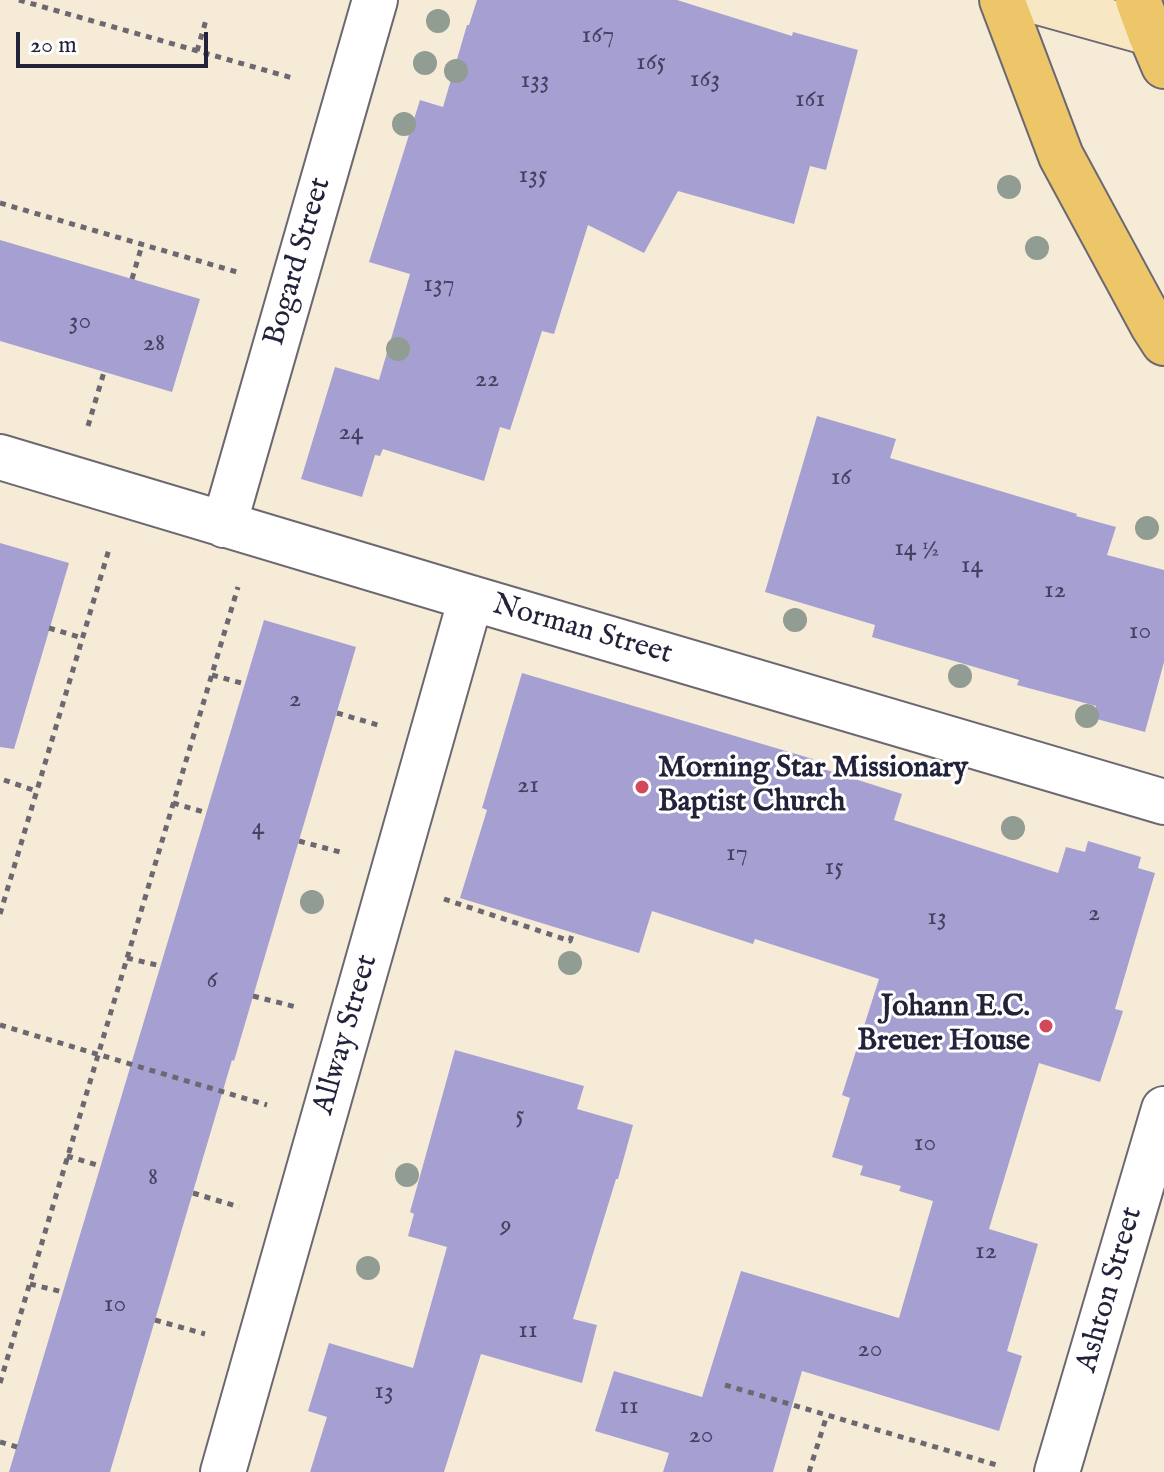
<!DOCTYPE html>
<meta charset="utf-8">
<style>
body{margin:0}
#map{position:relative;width:1164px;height:1472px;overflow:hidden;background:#f5ebd7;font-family:"IM FELL English",serif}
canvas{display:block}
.scale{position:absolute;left:16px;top:32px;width:192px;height:36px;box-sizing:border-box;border:4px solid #22223b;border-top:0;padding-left:10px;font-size:24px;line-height:28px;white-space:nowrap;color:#22223b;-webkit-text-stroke:6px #fff;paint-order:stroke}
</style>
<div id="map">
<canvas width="1164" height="1472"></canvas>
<div class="scale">20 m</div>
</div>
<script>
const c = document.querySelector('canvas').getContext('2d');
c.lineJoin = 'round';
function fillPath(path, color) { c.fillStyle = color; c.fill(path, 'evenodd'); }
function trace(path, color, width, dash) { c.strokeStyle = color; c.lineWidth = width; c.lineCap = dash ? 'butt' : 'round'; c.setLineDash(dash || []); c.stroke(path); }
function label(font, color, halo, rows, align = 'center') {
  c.font = font + ' "IM FELL English",serif'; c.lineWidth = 6; c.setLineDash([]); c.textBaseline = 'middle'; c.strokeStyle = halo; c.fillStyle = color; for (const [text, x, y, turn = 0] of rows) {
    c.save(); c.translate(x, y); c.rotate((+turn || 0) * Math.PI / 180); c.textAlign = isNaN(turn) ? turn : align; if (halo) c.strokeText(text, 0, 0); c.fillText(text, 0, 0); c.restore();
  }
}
fillPath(new Path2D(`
 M 477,0 L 677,0 L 792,36 L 793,32 L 858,50 L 826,170 L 810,166 L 794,224 L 678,191 L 644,253 L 588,225 L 554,334 L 542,331 L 510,430 L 500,427 L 484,481 L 383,449 L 380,456 L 375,455 L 362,497 L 301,479 L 335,367 L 379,380 L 410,274 L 369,262 L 420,100 L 443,107 L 467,25 L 469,25 Z
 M 0,240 L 200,299 L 172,392 L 0,341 Z
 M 817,416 L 896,439 L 890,458 L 1077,514 L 1076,516 L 1116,527 L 1107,555 L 1164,570 L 1164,662 L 1145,732 L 1093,718 L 1096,706 L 1017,685 L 1019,680 L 872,637 L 875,625 L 765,592 Z
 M 0,543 L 69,563 L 14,749 L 0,747 Z
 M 264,620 L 356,647 L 234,1061 L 232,1060 L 110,1472 L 9,1472 Z
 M 522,673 L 813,759 L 811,765 L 902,794 L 894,820 L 1058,873 L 1066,847 L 1085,852 L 1088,841 L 1141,857 L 1138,868 L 1155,873 L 1115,1009 L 1123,1011 L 1100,1082 L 1039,1063 L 989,1229 L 1038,1244 L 1007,1351 L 1022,1356 L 999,1431 L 802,1371 L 773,1472 L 663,1472 L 669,1453 L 595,1431 L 614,1371 L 702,1397 L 741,1271 L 899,1318 L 933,1201 L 899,1191 L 901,1186 L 860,1175 L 863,1166 L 832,1157 L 850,1098 L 842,1095 L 879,979 L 755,939 L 753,944 L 652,911 L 639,953 L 460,898 L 487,810 L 482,808 Z
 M 455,1050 L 584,1086 L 577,1109 L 633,1125 L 618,1179 L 616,1179 L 573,1319 L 597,1325 L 582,1383 L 481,1354 L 444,1472 L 310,1472 L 327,1417 L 308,1411 L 329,1343 L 413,1368 L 447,1247 L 408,1236 L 414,1214 L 410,1212 Z`), '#a6a0d2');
const street = new Path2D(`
 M 0,457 L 471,598 L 1164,802
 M 224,525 L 375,0
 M 223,1472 L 471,598
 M 1057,1472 L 1164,1109`);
const secondary = new Path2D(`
 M 1031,0 L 1164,37`);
const highway = new Path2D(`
 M 1002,0 L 1061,156 L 1153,326 L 1164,343
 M 1138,0 L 1150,33 L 1164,66`);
trace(street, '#6c6872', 48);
trace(secondary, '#6c6872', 48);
trace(highway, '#6c6872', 48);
trace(new Path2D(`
 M 19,0 L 296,79
 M 197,51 L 206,20
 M 0,203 L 237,272
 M 132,279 L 142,245
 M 88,426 L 104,372
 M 49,628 L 82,638
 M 212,675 L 245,684
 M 337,713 L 378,725
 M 4,780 L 36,791
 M 173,803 L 207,813
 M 299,841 L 340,852
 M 444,899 L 570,941 L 573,932
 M 0,914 L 110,546
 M 127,958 L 161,966
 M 253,996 L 296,1007
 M 0,1025 L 267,1105
 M 67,1156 L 100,1166
 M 193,1193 L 239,1207
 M 30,1284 L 63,1292
 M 155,1320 L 205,1334
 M 0,1383 L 238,587
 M 725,1385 L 1000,1466
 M 0,1442 L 17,1447
 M 809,1472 L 827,1415`), '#6c6872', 5, [6, 6]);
trace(street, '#fff', 44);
trace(secondary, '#f7e8c3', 44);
trace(highway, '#ecc669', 44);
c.fillStyle = '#919c92';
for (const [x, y] of [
 [438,21],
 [425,63],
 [456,71],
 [404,124],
 [1009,187],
 [1037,248],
 [398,349],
 [1147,528],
 [795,620],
 [960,676],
 [1087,716],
 [1013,828],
 [312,902],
 [570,963],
 [407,1175],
 [368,1268]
]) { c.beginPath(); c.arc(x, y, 12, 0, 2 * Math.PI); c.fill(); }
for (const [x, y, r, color] of [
 [642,787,8,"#d1495b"],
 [1046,1026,8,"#d1495b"]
]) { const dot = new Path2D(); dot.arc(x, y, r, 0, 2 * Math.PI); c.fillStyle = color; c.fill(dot); trace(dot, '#fff', 3); }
label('26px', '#434261', null, [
 ["167",598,37],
 ["165",651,64],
 ["163",705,81],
 ["133",535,82],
 ["161",810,101],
 ["135",533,177],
 ["137",439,286],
 ["30",80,323],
 ["28",154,345],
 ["22",487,381],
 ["24",351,434],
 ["16",841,479],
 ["14 ½",917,550],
 ["14",972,567],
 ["12",1055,592],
 ["10",1140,633],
 ["2",295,701],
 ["21",528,787],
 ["4",258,829],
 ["17",737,855],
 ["15",834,869],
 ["2",1094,915],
 ["13",937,919],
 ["6",212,982],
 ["5",520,1117],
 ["10",925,1145],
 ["8",153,1179],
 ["9",506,1227],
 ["12",986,1253],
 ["10",115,1306],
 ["11",528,1332],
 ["20",870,1351],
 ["13",384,1393],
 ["11",629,1408],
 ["20",701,1437]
]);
label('30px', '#22223b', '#fff', [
 ["Bogard Street",299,262,-74],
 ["Norman Street",582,631,16],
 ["Allway Street",347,1035,-74],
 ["Ashton Street",1111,1290,-74]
]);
label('bold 30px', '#22223b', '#fff', [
 ["Morning Star Missionary",658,770],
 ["Baptist Church",658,804],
 ["Johann E.C.",1030,1009,"right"],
 ["Breuer House",1030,1043,"right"]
], 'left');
</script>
